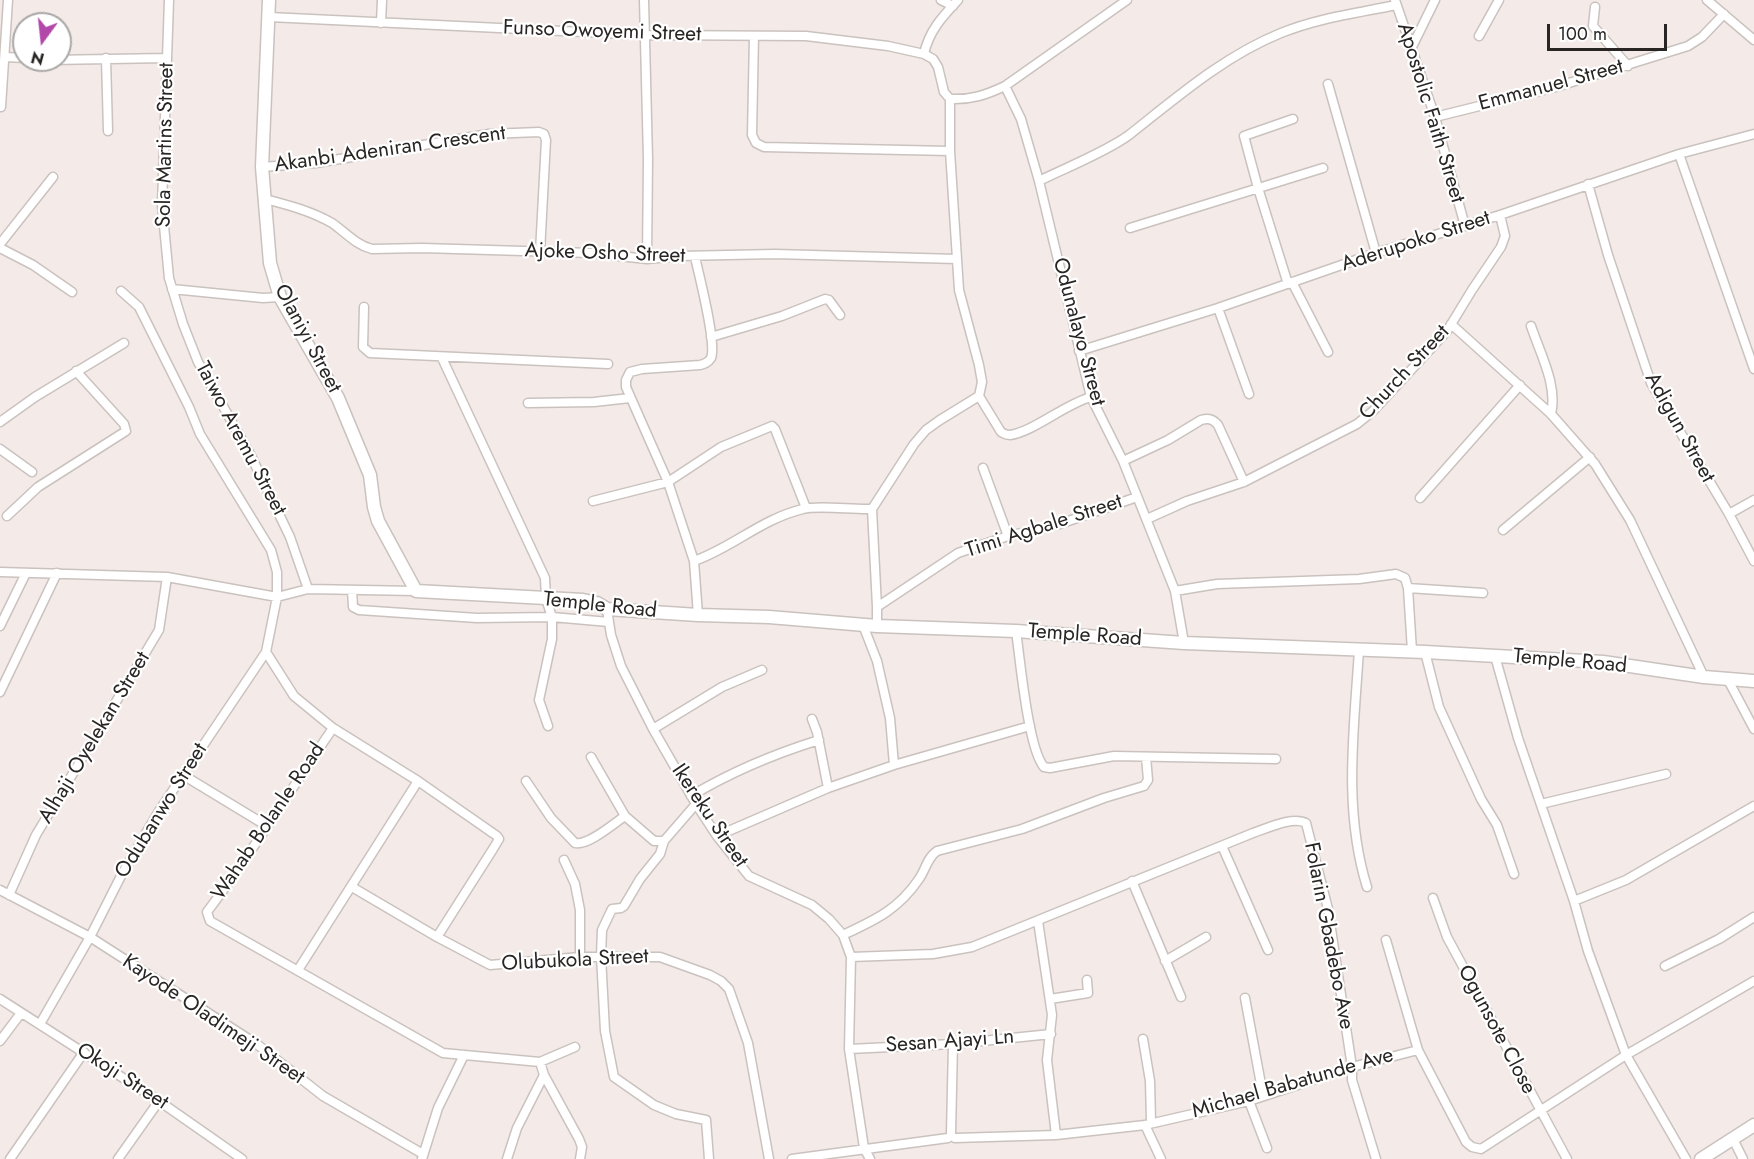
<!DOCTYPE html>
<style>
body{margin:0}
#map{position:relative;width:1754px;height:1159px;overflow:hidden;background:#f4ebe8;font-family:Jost,sans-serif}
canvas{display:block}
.north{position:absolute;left:12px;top:12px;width:60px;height:60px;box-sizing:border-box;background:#fff;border:2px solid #a9a8a7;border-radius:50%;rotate:195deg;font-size:16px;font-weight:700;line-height:24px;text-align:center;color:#282524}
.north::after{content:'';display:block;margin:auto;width:21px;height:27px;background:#b248aa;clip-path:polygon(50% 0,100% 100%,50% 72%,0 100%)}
.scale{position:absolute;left:1547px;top:24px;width:120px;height:27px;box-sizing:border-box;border:3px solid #282524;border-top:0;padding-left:8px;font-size:18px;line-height:21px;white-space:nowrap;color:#282524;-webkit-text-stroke:4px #fff;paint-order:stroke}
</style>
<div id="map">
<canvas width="1754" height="1159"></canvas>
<div class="north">N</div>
<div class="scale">100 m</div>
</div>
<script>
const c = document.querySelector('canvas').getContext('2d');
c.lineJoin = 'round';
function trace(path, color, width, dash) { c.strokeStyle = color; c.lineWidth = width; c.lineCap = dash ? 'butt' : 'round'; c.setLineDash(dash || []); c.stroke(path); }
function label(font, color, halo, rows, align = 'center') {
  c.font = font + ' Jost,sans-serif'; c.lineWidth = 4.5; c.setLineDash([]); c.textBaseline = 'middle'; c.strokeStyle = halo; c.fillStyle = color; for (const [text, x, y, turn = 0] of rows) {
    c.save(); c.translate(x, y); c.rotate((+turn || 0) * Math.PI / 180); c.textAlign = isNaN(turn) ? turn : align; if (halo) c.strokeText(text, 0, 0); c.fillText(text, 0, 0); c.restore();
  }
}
const street = new Path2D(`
 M 169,0 L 162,205 L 169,278 L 183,324 L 198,362 L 250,454 L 290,537 L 308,589
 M 644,0 L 648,159 L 647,259
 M 941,0 L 953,6
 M 1395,0 L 1435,117 L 1465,226
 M 1707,0 L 1754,40
 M 1595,7 L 1593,26 L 1628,66
 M 269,17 L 646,35 L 806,36 L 888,46 L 924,54 L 933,59 L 938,67 L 944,92 L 950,99 L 950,151 L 959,290 L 979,365 L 982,382 L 979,396 L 1001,432 C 1005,434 1005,435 1010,435 C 1033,432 1065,404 1091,397
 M 381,23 L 382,0
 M 754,36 L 752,135 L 756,143 L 764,147 L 950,151
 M 1479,36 L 1499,0
 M 1411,49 L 1435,0
 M 924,54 C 929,31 942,17 958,0
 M 6,57 L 24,58
 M 106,58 L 108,131
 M 51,60 L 167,58
 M 1328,84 L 1376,253
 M 1005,86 L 1021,119 L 1039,181 L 1091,397 L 1123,461 L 1175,591 L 1184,643
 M 950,99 C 971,100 986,95 1005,86 L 1127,0
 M 1,107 L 8,0
 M 1435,117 L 1556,87 L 1688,46 L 1702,37 L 1724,14
 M 1679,154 L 1754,369
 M 262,167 L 316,163 L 489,134 L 539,132 L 544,134 L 546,140 L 540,252
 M 1039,181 C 1065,168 1106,152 1129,135 C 1176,98 1224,56 1281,33 C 1318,18 1357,13 1396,5
 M 1588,184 L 1608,255 L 1651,383 L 1729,514 L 1754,561
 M 265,199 C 288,205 311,211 332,223 C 345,232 356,245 372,249 L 422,248 L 591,253 L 647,259 L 680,256 L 775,254 L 957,259
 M 1130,228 L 1323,168
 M 0,244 L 53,177
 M 0,248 L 33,265 L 72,292
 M 695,257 C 699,275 717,344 711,358 C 708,363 704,364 700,365 L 642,369 L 630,372 L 626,380 L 626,387 L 668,482 L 694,561 L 698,615
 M 1292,282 L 1328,352
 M 1288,284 L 1258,188 L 1244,136 L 1293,119
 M 172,289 L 263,298 L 280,297
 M 364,307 L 363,347 L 370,353 L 608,364
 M 1218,308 L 1249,394
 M 1451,324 L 1551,414 L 1595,464 L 1630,520 L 1704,677
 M 1531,326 C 1540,353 1558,386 1551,414
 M 711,337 L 782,316 L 825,299 L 829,300 L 840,315
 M 1079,351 L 1218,308 L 1376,253 L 1500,215 L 1679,154 L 1754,134
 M 442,358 L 545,578 L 546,599 L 552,617 L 552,639 L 539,700 L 548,726
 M 528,403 L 594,402 L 630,398
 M 0,422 L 35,397 L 124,343
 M 0,449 L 32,472
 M 1123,461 L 1168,440 L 1201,420 C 1209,418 1213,419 1218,425 L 1244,482
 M 983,468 L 1008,536
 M 1420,498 L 1520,385
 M 593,501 L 668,482 L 721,447 L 772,426 L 775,429 L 806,508
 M 1729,514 L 1754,500
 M 7,516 L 38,487 L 126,431 L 124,424 L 76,371
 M 1147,519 L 1187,501 L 1244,482 L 1357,424 L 1373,411 L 1447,331 L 1472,290 L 1501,247 L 1505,236 L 1500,215
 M 1503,530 L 1590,457
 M 694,561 C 732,548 761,519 803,509 C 818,505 854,510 872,509
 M 0,572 L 167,577 L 277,597 L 308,589 L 416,591
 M 1408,588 L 1483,593
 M 352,590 L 353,607 L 359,610 L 477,618 L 552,617 L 609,622
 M 1175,591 L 1217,584 L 1359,579 L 1396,574 L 1405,578 L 1408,588 L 1412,651
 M 877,607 L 872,509 L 914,444 L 926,430 L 940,420 L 979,396
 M 607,609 L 611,635 L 621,666 L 653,729 L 696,804 L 717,836 L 749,876 L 812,905 L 829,919 L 843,935 L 851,957 L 849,1049 L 864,1148 L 870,1159
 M 863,625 L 877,661 L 890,718 L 894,765
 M 0,626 L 26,573
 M 877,626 L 877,607 L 958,553 L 1008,536 L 1057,525 L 1137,497
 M 1016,631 C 1020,658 1028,749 1044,767 L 1050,768 L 1114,756 L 1276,759
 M 1359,650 C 1354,730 1343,810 1367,887
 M 266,652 L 294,696 L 333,728 L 418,781 L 497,836 L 499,839 L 493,849 L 437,937
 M 1425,652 L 1439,707 L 1481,799 L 1497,825 L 1514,874
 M 1495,656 L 1518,738 L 1574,901 L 1588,951 L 1626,1055 L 1686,1159
 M 1727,678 L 1754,729
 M 0,692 L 57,573
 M 812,719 L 817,732 L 828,788
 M 333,728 C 291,789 252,853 207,912 L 210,921 L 443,1053 L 540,1062 L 575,1047
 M 653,729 L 722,687 L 762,670
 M 591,757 L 625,816 L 654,841 L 664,841 L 696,804
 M 183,775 L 267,826
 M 526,781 L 551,818 L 575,843 C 588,846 613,824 625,816
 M 691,796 C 731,772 774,754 819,740
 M 1541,804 L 1666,774
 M 717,836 L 828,788 L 894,765 L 1030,726
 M 664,841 L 660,854 L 640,879 L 624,906 L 621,908 L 612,909 L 602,930 L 601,956 L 605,1031 L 614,1077 L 654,1105 L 676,1114 L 706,1120 L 709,1159
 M 1222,846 L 1268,950
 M 564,860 L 575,884 L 580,910 L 580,957
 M 1132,881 L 1181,997
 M 352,887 L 437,937 L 490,965 L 580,957 L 660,957 L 710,975 L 721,981 L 729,989 L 748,1043 L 769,1159
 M 0,890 L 90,937 L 258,1045 L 323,1096 L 423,1154
 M 9,895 L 36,835 L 159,630 L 167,577
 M 1433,898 L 1447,937 L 1567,1159
 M 1574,901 L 1626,880 L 1754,806
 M 1038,921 L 1052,1015 L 1047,1060 L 1056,1135
 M 843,935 C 875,920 898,910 919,879 C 926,869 927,858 937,851 L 1022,829 L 1104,798 L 1144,786 L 1148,780 L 1146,757
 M 1386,940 L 1418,1050 L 1466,1142 L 1472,1147 L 1481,1149 L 1626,1055 L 1754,981
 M 851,957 L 933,954 L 972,947 L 1253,833 C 1268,828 1293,816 1306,823 L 1328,909 L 1352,1067 L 1352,1080 L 1376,1159
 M 1165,961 L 1206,937
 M 1665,966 L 1719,939 L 1754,917
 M 298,970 L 418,781
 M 1245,998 L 1263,1095
 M 0,999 L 159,1101 L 242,1159
 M 1050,999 L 1088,993 L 1087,980
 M 40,1024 L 90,937 L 123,872 L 159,811 L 266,652 L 277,597 L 277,572 L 271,550 L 200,434 L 189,407 L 139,307 L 121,291
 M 1143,1039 L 1150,1081 L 1151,1122
 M 0,1041 L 21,1013
 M 849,1049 L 953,1044 L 1051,1034
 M 540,1062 L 544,1075 L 579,1139 L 582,1147 L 580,1159
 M 1249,1101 L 1267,1148
 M 1145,1125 L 1161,1159
 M 951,1133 L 953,1044
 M 955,1138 L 1056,1135 L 1145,1125 L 1249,1101 L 1352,1067 L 1418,1050
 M 1733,1139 L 1743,1159
 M 10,1159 L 84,1052
 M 118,1159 L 159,1101
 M 422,1159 L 438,1108 L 464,1055
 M 507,1159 L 517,1128 L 544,1075
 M 792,1159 L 948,1138`);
const secondary = new Path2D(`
 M 269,0 L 262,167 L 270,263 L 280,297 L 338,398 L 370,475 L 374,507 L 378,521 L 416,591 L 583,600 L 597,603 L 607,609 L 698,615 L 769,617 L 877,626 L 1016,631 L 1184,643 L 1425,652 L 1603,662 L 1704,677 L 1754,681
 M 1701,1159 L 1754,1125`);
trace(street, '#cac2be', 11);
trace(secondary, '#cac2be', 15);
trace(street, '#fff', 8);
trace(secondary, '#fff', 12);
label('21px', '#282524', '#fff', [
 ["Funso Owoyemi Street",602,32,2],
 ["Emmanuel Street",1551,86,-15],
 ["Apostolic Faith Street",1430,113,73],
 ["Sola Martins Street",166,145,-89],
 ["Akanbi Adeniran Crescent",390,150,-8],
 ["Aderupoko Street",1416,242,-18],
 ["Ajoke Osho Street",605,254,2],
 ["Odunalayo Street",1078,332,75],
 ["Olaniyi Street",307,339,62],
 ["Church Street",1405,373,-47],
 ["Adigun Street",1679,428,61],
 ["Taiwo Aremu Street",240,439,62],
 ["Timi Agbale Street",1044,527,-18],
 ["Temple Road",600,606,6],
 ["Temple Road",1085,636,4],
 ["Temple Road",1570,662,5],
 ["Alhaji Oyelekan Street",95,738,-59],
 ["Odubanwo Street",162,811,-58],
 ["Ikereku Street",709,816,56],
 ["Wahab Bolanle Road",269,822,-56],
 ["Folarin Gbadebo Ave",1328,936,79],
 ["Olubukola Street",575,961,-3],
 ["Kayode Oladimeji Street",213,1020,34],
 ["Ogunsote Close",1496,1030,62],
 ["Sesan Ajayi Ln",950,1042,-4],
 ["Okoji Street",122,1077,33],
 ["Michael Babatunde Ave",1293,1084,-16]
]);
</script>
